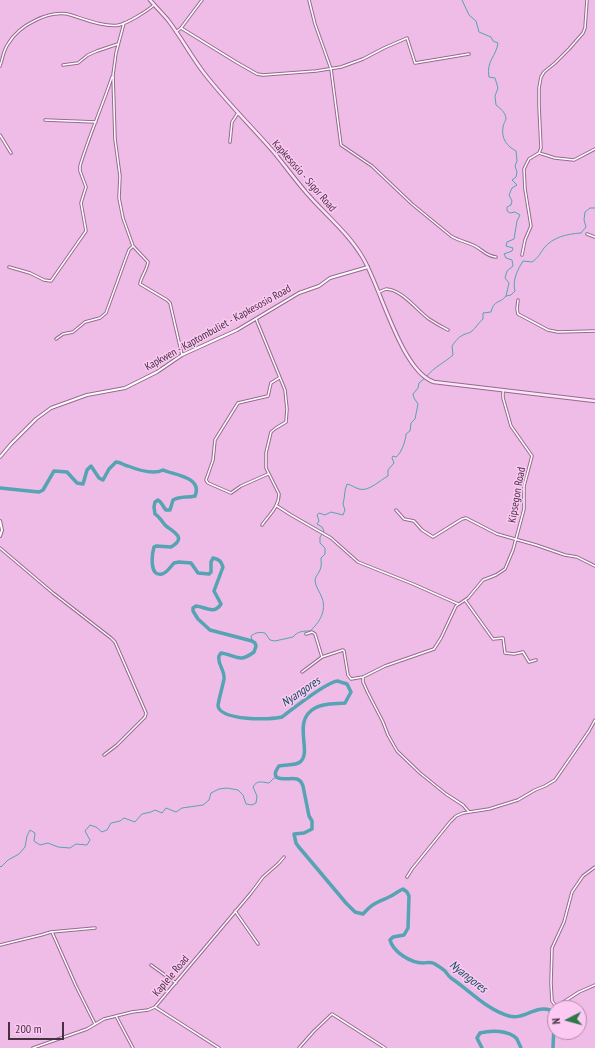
<!DOCTYPE html>
<style>
body{margin:0}
#map{position:relative;width:595px;height:1048px;overflow:hidden;background:#eebce6;font-family:"PT Sans Narrow",sans-serif}
canvas{display:block}
.north{position:absolute;left:547px;top:1000px;width:40px;height:40px;box-sizing:border-box;background:#fcc9f3;border:1px solid #b38cac;border-radius:50%;rotate:264deg;font-size:11px;font-weight:700;line-height:16px;text-align:center;color:#453142}
.north::after{content:'';display:block;margin:auto;width:14px;height:18px;background:#2c7846;clip-path:polygon(50% 0,100% 100%,50% 72%,0 100%)}
.scale{position:absolute;left:8px;top:1022px;width:56px;height:18px;box-sizing:border-box;border:2px solid #453142;border-top:0;padding-left:5px;font-size:12px;line-height:14px;white-space:nowrap;color:#453142;-webkit-text-stroke:3px #fcc9f3;paint-order:stroke}
</style>
<div id="map">
<canvas width="595" height="1048"></canvas>
<div class="north">N</div>
<div class="scale">200 m</div>
</div>
<script>
const c = document.querySelector('canvas').getContext('2d');
c.lineJoin = 'round';
function trace(path, color, width, dash) { c.strokeStyle = color; c.lineWidth = width; c.lineCap = dash ? 'butt' : 'round'; c.setLineDash(dash || []); c.stroke(path); }
function label(font, color, halo, rows, align = 'center') {
  c.font = font + ' "PT Sans Narrow",sans-serif'; c.lineWidth = 3; c.setLineDash([]); c.textBaseline = 'middle'; c.strokeStyle = halo; c.fillStyle = color; for (const [text, x, y, turn = 0] of rows) {
    c.save(); c.translate(x, y); c.rotate((+turn || 0) * Math.PI / 180); c.textAlign = isNaN(turn) ? turn : align; if (halo) c.strokeText(text, 0, 0); c.fillText(text, 0, 0); c.restore();
  }
}
trace(new Path2D(`
 M 462,0 L 469,15 L 476,21 L 479,32 L 491,37 L 493,41 L 498,43 C 496,57 486,61 489,77 L 495,78 L 498,88 L 495,96 L 496,105 C 500,108 505,112 506,118 C 506,121 503,124 503,127 C 501,139 507,146 516,151 L 517,161 L 515,166 L 517,172 L 516,177 L 512,180 L 517,185 L 512,188 L 509,195 L 512,201 L 511,205 L 507,207 L 507,211 L 510,213 L 515,212 L 520,215 L 517,221 L 514,239 L 507,242 L 506,246 L 513,248 L 512,251 L 504,254 L 506,258 L 512,260 L 513,266 L 507,271 L 505,278 L 509,283 L 506,296
 M 427,376 C 434,367 444,363 453,355 L 452,346 C 455,342 458,337 463,335 C 466,333 469,334 472,331 C 476,328 478,323 483,319 L 483,313 L 491,312 C 494,299 500,304 506,296 L 511,295 L 515,291 C 512,280 518,269 523,261 L 532,262 C 539,257 539,255 544,248 C 553,237 567,234 581,233 L 586,227 L 584,220 L 585,212 L 590,208 L 595,208
 M 252,641 L 251,636 C 256,632 260,632 265,633 L 270,640 L 275,641 L 293,637 C 298,631 303,631 310,631 C 319,623 327,611 322,598 C 320,592 316,588 315,581 C 315,576 318,575 320,570 C 322,566 321,562 321,558 L 325,554 L 325,548 L 320,543 L 320,537 L 324,531 L 322,527 L 317,524 L 319,521 L 317,515 L 319,513 L 325,515 L 331,512 L 343,515 L 345,510 L 343,504 C 345,497 344,491 347,484 C 352,485 355,488 359,489 C 369,492 380,480 388,476 L 388,470 L 394,463 L 392,458 L 393,456 L 396,457 C 401,454 406,440 406,434 L 410,431 L 411,423 L 415,419 L 418,404 L 414,398 L 413,394 L 418,388 L 419,383 L 425,378
 M 0,866 L 1,867 L 8,860 L 19,854 L 25,847 L 27,836 L 30,830 L 35,833 L 34,841 L 40,845 L 48,843 L 58,847 L 70,848 L 76,844 L 87,845 L 90,840 L 85,831 L 90,825 L 96,827 L 102,832 L 107,830 L 111,823 L 120,821 L 124,818 L 135,822 L 142,814 L 151,812 L 155,810 L 162,813 L 166,808 L 176,812 L 182,808 L 203,805 L 209,800 L 211,793 L 219,789 L 227,788 L 238,790 L 243,795 L 246,804 L 252,805 L 256,803 L 257,796 L 253,787 C 257,780 261,782 269,783 L 274,778 L 278,778`), '#55a3b3', 1);
trace(new Path2D(`
 M 0,488 L 39,492 L 43,490 L 54,471 L 67,472 L 77,483 L 83,484 L 87,470 L 91,466 L 99,478 L 103,480 L 109,469 L 116,462 C 121,462 123,465 128,466 C 138,470 153,475 163,470 C 174,475 203,477 195,496 C 187,498 180,496 173,500 L 170,510 L 166,510 C 162,506 163,503 158,500 L 155,502 L 154,507 L 155,514 C 160,517 162,522 166,526 C 174,532 187,538 171,547 L 156,546 L 154,547 C 152,554 149,577 162,574 C 167,573 170,567 174,563 L 179,562 L 191,563 L 198,573 L 209,574 L 211,572 L 211,562 L 213,558 C 219,559 221,561 223,567 L 214,591 L 221,604 C 214,615 206,607 196,606 L 193,608 L 193,611 L 198,619 L 210,630 L 252,641 L 255,643 L 256,646 L 254,652 C 238,664 237,655 221,653 L 219,656 C 217,664 225,670 224,679 C 223,685 218,702 218,706 C 221,721 271,720 282,717 C 291,710 328,681 338,681 C 340,682 344,683 347,684 L 351,692 L 345,703 C 336,704 323,703 315,708 C 291,721 313,752 300,762 C 295,766 285,764 279,766 C 266,784 291,777 297,779 C 300,780 302,783 303,786 L 309,816 L 312,821 L 312,829 L 304,833 L 294,834 L 296,843 L 298,846 L 346,903 L 355,912 L 363,914 C 373,903 376,903 389,897 C 394,895 398,891 403,889 L 407,892 L 409,896 L 408,928 L 404,935 L 393,937 L 390,940 C 393,952 411,963 423,963 C 428,963 430,961 435,964 C 438,966 442,968 445,971 C 447,973 448,976 451,978 C 469,990 487,1010 509,1016 C 524,1020 535,1005 550,1010 L 554,1025 L 553,1048
 M 482,1048 L 477,1038 L 480,1033 C 491,1030 509,1030 517,1039 C 518,1042 520,1045 521,1048`), '#55a3b3', 3.5);
const minor = new Path2D(`
 M 309,0 L 315,24 L 331,69 L 341,145 L 372,166 L 412,204 L 451,236 C 459,241 467,242 475,246 C 484,251 486,256 496,257
 M 124,23 L 116,53 L 113,75 L 115,139 L 120,176 L 119,198 L 123,218 L 133,246 L 148,262 C 147,270 140,279 140,284 L 167,300 L 170,303 L 182,355
 M 181,28 L 236,62 L 257,74 L 263,75 L 316,71 L 341,67 L 363,59 L 384,48 L 407,38 L 415,63 L 469,54
 M 176,32 L 181,28 L 202,0
 M 63,65 L 78,63 L 88,55 L 97,51 L 118,44
 M 0,66 C 3,58 3,51 8,44 C 19,25 50,9 71,15 C 84,19 106,28 119,25 C 128,23 147,11 154,5
 M 45,120 L 96,122
 M 0,135 L 11,153
 M 230,142 L 232,122 L 238,113
 M 539,153 L 555,158 L 574,160 L 595,149
 M 587,234 L 595,237
 M 522,255 L 525,240 L 531,226 L 525,189 L 524,169 L 529,159 L 539,153 L 541,148 L 539,106 L 539,88 L 541,77 L 544,72 L 555,63 L 569,49 L 583,33 L 585,28 L 587,0
 M 9,267 L 30,273 L 44,280 L 51,281 L 86,231 L 81,203 L 86,187 L 80,171 L 80,166 C 89,136 102,107 112,77
 M 379,292 L 386,289 C 401,289 417,310 429,319 C 435,323 442,327 448,330
 M 518,300 L 517,309 L 518,314 L 548,330 L 558,332 L 595,331
 M 256,319 L 285,390 L 287,409 L 286,422 L 276,428 L 271,432 L 266,453 L 266,468 L 279,494 C 279,507 269,515 262,525
 M 56,339 L 63,334 L 73,332 L 85,322 L 100,318 L 106,313 L 126,258 L 129,250 L 133,246
 M 268,474 L 241,486 L 231,493 L 208,483 L 206,480 L 213,460 L 215,440 L 238,403 L 268,396 L 271,383 L 279,378
 M 277,506 L 291,515 L 331,538 L 358,562 L 413,584 L 458,604
 M 396,510 L 404,519 L 414,521 L 422,530 L 433,537 L 462,519 L 466,518 L 497,534 L 536,545 L 565,555 L 577,557 L 595,566
 M 0,548 L 53,593 L 111,638 L 115,642 L 146,713 L 145,717 L 117,745 L 104,755
 M 465,600 L 493,639 L 503,638 L 505,653 L 514,654 L 523,652 L 529,662 L 536,660
 M 306,634 L 312,632 L 315,634 L 322,657
 M 302,672 L 322,657 L 343,650 L 344,651 L 348,675 L 351,679 L 363,677 L 385,666 L 434,649 L 441,638 L 456,606 L 468,598 L 483,580 L 496,575 L 505,569 L 513,550 L 524,509 L 524,486 L 532,456 L 511,426 L 503,398 L 503,390
 M 363,678 L 363,682 L 368,693 L 383,722 L 388,735 L 397,751 L 420,773 L 446,794 L 463,805 L 469,812
 M 595,867 L 583,876 L 572,892 L 564,922 L 552,948 L 551,983 L 552,1001 L 555,1005 L 559,1005 L 579,992 L 595,985
 M 407,877 L 412,869 L 450,822 L 456,816 L 463,813 L 489,809 L 518,800 L 535,790 L 545,786 L 555,780 L 589,731 L 595,720
 M 235,911 L 258,944
 M 52,932 L 76,986 L 95,1024
 M 0,945 L 41,935 L 51,932 L 95,928
 M 151,965 L 176,983
 M 155,1007 L 219,1048
 M 116,1016 L 133,1048
 M 33,1048 L 87,1029 L 104,1019 L 132,1012 L 148,1010 L 155,1007 L 251,893 L 263,877 L 279,863 L 284,857
 M 299,1048 L 314,1031 L 332,1014 L 385,1048`);
const tertiary = new Path2D(`
 M 0,457 L 11,444 L 36,419 L 51,408 L 87,395 L 125,388 L 157,372 L 182,355 L 237,330 L 299,293 L 319,286 L 330,278 L 368,267
 M 0,521 L 2,530 L 0,536`);
const secondary = new Path2D(`
 M 150,0 C 156,7 162,13 168,20 C 181,37 191,56 204,73 C 225,100 249,124 272,150 C 283,163 293,177 304,190 C 323,213 348,232 363,258 C 381,288 401,371 434,382 L 595,401`);
trace(minor, '#976990', 3.5);
trace(tertiary, '#976990', 4);
trace(secondary, '#976990', 4.5);
trace(minor, '#fff', 1.5);
trace(tertiary, '#fff', 2);
trace(secondary, '#fae6f7', 2.5);
label('11px', '#453142', '#fcc9f3', [
 ["Kapkesosio - Sigor Road",304,176,49],
 ["Kapkwen - Kaptombuliet - Kapkesosio Road",218,328,-29],
 ["Kipsegon Road",517,495,-80],
 ["Kaplele Road",171,976,-50]
]);
label('italic 12px', '#064f5a', '#fcc9f3', [
 ["Nyangores",301,692,-34],
 ["Nyangores",468,977,38]
]);
</script>
